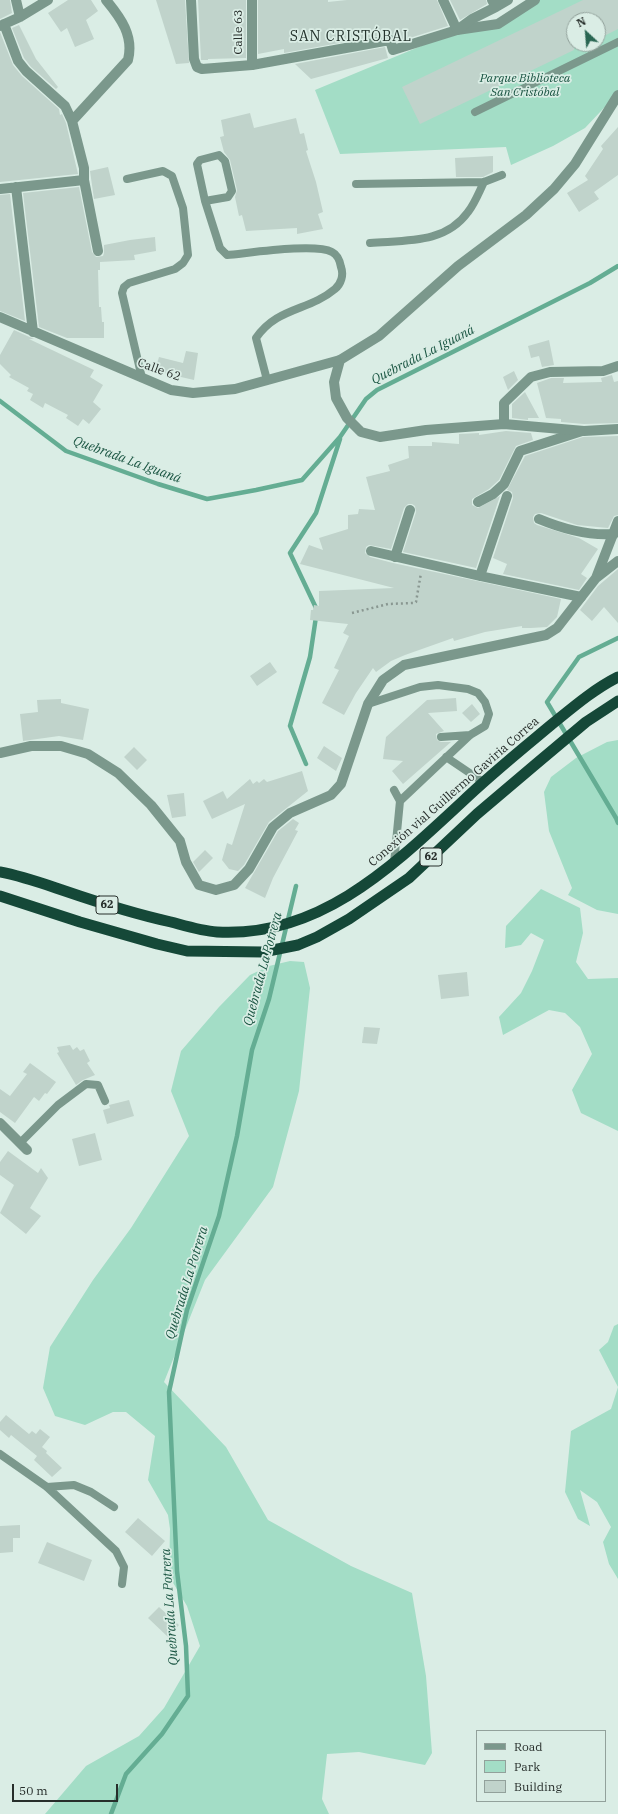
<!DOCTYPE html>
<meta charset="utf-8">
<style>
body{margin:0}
#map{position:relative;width:618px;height:1814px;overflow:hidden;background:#daede5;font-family:"IBM Plex Serif",serif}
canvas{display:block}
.legend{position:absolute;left:476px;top:1730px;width:130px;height:72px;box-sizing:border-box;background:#daede5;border:1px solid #92a19b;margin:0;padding:5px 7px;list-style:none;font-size:12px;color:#272e2b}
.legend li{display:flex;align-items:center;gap:8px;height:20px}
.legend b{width:20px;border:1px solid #92a19b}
.north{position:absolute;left:566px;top:12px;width:40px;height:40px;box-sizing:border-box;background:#daede5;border:1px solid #92a19b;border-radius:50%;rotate:334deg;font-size:11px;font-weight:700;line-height:16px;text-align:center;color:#272e2b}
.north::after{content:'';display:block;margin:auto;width:14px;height:18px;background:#296652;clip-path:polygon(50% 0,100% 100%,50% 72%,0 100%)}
.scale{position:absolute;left:12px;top:1784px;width:106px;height:18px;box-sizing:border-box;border:2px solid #272e2b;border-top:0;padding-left:5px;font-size:12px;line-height:14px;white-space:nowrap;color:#272e2b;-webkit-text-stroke:3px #daede5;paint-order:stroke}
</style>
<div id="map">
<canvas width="618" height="1814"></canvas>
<ul class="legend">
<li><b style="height:5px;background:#7b988c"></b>Road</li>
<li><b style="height:11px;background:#a3ddc6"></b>Park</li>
<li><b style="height:11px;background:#c0d3cb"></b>Building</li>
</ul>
<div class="north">N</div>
<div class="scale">50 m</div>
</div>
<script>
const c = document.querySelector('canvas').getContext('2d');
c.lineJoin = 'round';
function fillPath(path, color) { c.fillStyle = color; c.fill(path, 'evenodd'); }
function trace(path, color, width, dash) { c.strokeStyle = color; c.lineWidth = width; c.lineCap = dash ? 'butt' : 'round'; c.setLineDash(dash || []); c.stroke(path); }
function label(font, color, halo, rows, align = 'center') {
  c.font = font + ' "IBM Plex Serif",serif'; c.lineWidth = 3.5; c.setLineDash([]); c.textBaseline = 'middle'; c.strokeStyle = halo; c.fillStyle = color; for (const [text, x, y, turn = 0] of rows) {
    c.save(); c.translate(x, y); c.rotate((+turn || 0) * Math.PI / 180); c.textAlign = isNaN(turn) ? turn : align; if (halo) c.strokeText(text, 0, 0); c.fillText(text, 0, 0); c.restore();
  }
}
fillPath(new Path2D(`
 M 540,0 L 618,0 L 618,93 L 585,128 L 553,146 L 511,165 L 506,147 L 340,154 L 315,90 L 450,34 L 499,27 ZM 574,20 L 598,20 L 598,44 L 574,44 Z
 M 618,740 L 618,914 L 597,910 L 568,895 L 572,888 L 549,831 L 544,792 L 551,777 L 576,758 L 607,742 Z
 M 541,889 L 580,908 L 583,933 L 576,962 L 588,979 L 618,978 L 618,1131 L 581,1113 L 572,1090 L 592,1054 L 580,1027 L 565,1013 L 549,1010 L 503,1035 L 499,1017 L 521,993 L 532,971 L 544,940 L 531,933 L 521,945 L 505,948 L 506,926 Z
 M 290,961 L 304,962 L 310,988 L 299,1091 L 273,1187 L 205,1280 L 164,1382 L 226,1447 L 268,1520 L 351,1566 L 412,1593 L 426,1676 L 432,1753 L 425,1765 L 359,1752 L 327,1754 L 322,1799 L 329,1814 L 45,1814 L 86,1766 L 139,1736 L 164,1708 L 200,1646 L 187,1606 L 169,1576 L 170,1529 L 168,1515 L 148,1480 L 155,1436 L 126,1412 L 113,1412 L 85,1425 L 55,1416 L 43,1388 L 50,1347 L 93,1280 L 131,1228 L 189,1136 L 171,1091 L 181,1051 L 219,1007 L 250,975 L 269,966 Z
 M 618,1324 L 618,1579 L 609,1564 L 603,1542 L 611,1527 L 597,1502 L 580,1490 L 590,1526 L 578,1519 L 565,1492 L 571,1431 L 611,1409 L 618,1387 L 599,1350 L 608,1342 L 614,1326 Z`), '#a3ddc6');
trace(new Path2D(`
 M 0,401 L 66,451 L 158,484 L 207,499 L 256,490 L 302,480 L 340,437 L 366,399 L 377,390 L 590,283 L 618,266
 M 618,638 L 579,657 L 547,702 L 616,818 L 618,823
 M 306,764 L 290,726 L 310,657 L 317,610 L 290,553 L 316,513 L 340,439
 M 111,1814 L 126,1774 L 162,1734 L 188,1696 L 186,1646 L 177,1571 L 169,1392 L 187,1310 L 219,1216 L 237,1136 L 252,1050 L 269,999 L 296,886`), '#64ad93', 4.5);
fillPath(new Path2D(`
 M 0,0 L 10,0 L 12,13 L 0,19 Z
 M 68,0 L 91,0 L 98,11 L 86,20 L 94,39 L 75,47 L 67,28 L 61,32 L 48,13 Z
 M 156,0 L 185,0 L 189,63 L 176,64 Z
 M 198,0 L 246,0 L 246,58 L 208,59 L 208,60 L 201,60 Z
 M 258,0 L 328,0 L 328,2 L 347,0 L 437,0 L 448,26 L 397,42 L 394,35 L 389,34 L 284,53 L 284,49 L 258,54 Z
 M 450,0 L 486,0 L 487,4 L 460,20 Z
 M 583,0 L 618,0 L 618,29 L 598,39 L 598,20 L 574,20 L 574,50 L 420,124 L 402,87 Z
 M 19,25 L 36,59 L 58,87 L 56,89 L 31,67 L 24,58 L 12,28 Z
 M 0,32 L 13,65 L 22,76 L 59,109 L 60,115 L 62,114 L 66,123 L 78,174 L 0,182 Z
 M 385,47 L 388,58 L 311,79 L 295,64 Z
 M 250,113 L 254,128 L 296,118 L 300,134 L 304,133 L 308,150 L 306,151 L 316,182 L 323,212 L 318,214 L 323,229 L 297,234 L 297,228 L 246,231 L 242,215 L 239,216 L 235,197 L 237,190 L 230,160 L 224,152 L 220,137 L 224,136 L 221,120 Z
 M 618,127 L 618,175 L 594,192 L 599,199 L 579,212 L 567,193 L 588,180 L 585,176 L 603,149 L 601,146 Z
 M 493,156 L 493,172 L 483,177 L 456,177 L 455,158 Z
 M 108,167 L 115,195 L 94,199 L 90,171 Z
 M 79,187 L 92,252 L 96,257 L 103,256 L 104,253 L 104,245 L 130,240 L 155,237 L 156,251 L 134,255 L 135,260 L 100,262 L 100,270 L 98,270 L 99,307 L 101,307 L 102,322 L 104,322 L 104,338 L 67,338 L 39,327 L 23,193 Z
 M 10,194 L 25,321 L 0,311 L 0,195 Z
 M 14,330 L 34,339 L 29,339 L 94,370 L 90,377 L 103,385 L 93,402 L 101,409 L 89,424 L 83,419 L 78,426 L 66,418 L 68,415 L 45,403 L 43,408 L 30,400 L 33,394 L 27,391 L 29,388 L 9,377 L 11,375 L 0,364 L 0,355 Z
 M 549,340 L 554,365 L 542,367 L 539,356 L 531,358 L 528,346 Z
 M 186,351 L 198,353 L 194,380 L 155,371 L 159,357 L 183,363 Z
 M 514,371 L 518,380 L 508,390 L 503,377 Z
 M 612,375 L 614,382 L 618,381 L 618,423 L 584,424 L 561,422 L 561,419 L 546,418 L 537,383 L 551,378 L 564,378 L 563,383 L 602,382 L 601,378 Z
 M 525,392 L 539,418 L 528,418 L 528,420 L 512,418 L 512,404 Z
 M 506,431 L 531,433 L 533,440 L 516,446 L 499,480 L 489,489 L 472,499 L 472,505 L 478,508 L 500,496 L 476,568 L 403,552 L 416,512 L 415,506 L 412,504 L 408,504 L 404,508 L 391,549 L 369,545 L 366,547 L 365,553 L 370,557 L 393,563 L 561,599 L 557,617 L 547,627 L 531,628 L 522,628 L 522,626 L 485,632 L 454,641 L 453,638 L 405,655 L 391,661 L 376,672 L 373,668 L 356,693 L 344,715 L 322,703 L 339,670 L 334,668 L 349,636 L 343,633 L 348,624 L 310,620 L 311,610 L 313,610 L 314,605 L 319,606 L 319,591 L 394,588 L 300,564 L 309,545 L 323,550 L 319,538 L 348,529 L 348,515 L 358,514 L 359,509 L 375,510 L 366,477 L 390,471 L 388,465 L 409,458 L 408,446 L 432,446 L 432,442 L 459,444 L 459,434 L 479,433 L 479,435 Z
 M 618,436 L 618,515 L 614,516 L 608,528 L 577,525 L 541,513 L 535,514 L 533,517 L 534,523 L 537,525 L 579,538 L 598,549 L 581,574 L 587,578 L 579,590 L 503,574 L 507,564 L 493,558 L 513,498 L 512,492 L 507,490 L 525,456 L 583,437 Z
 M 618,569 L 618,623 L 604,607 L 592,621 L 580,610 L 598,586 Z
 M 270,662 L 277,672 L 257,686 L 250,676 Z
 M 456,698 L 457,711 L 428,713 L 444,731 L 436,734 L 437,740 L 441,742 L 451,742 L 403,784 L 392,771 L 403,761 L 383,759 L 386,737 L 427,700 Z
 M 61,699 L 61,703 L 89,709 L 83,740 L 59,736 L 23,741 L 20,714 L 38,712 L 37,700 Z
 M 472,704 L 480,714 L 471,722 L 462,713 Z
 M 324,746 L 342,758 L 336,771 L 317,758 Z
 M 134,747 L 147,760 L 137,770 L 124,757 Z
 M 302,771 L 308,791 L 269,822 L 244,865 L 238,871 L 229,869 L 222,860 L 227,843 L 232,845 L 245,804 L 212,819 L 203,801 L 223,791 L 227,799 L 250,779 L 253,784 L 257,781 L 259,783 L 264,779 L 267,782 Z
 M 184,793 L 186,816 L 172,818 L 167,795 Z
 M 293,819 L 299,823 L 295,830 L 298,831 L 273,878 L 265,898 L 245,888 L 278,831 Z
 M 205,850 L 213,858 L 199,872 L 193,862 Z
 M 467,972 L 469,996 L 441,999 L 438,975 Z
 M 364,1027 L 380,1028 L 377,1044 L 362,1043 Z
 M 70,1045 L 73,1050 L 77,1047 L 80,1051 L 84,1049 L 90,1061 L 87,1063 L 95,1075 L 83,1080 L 76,1085 L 57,1053 L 59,1052 L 57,1047 Z
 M 30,1063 L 56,1082 L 47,1094 L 45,1093 L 39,1101 L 34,1097 L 15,1123 L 0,1112 L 0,1089 L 10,1096 L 27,1074 L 23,1072 Z
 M 129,1100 L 134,1116 L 107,1124 L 103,1110 L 110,1108 L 109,1105 Z
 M 95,1133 L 102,1160 L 79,1166 L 72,1139 Z
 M 8,1151 L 38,1173 L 41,1168 L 48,1178 L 30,1208 L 41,1216 L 26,1234 L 0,1213 L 14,1185 L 0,1175 L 0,1162 Z
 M 6,1415 L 29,1434 L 32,1431 L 36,1434 L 40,1429 L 50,1437 L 42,1447 L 47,1451 L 46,1453 L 62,1468 L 52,1477 L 34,1460 L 37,1456 L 11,1435 L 9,1438 L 0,1430 L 0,1422 Z
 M 138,1518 L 165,1541 L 152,1556 L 125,1532 Z
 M 20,1525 L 20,1538 L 13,1538 L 13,1552 L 0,1553 L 0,1526 Z
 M 47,1542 L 92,1560 L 84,1581 L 38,1563 Z
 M 159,1607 L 179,1625 L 168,1637 L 148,1618 Z`), '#c0d3cb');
trace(new Path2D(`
 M 352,613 L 388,604 L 414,603 L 416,602 L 421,573`), '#899791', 2.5, [2, 3]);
trace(new Path2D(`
 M 475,112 L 618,42
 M 127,179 L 163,171 L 172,176 L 183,208 L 188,255 L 183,263 L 175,269 L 129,283 L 124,287 L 122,293 L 142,378
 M 356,184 L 484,182 L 502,175
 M 205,201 L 228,197 L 232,191 L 225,161 L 219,155 L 200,160 L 197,164 L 205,201 L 220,248 L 227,255 C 250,253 315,243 332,252 C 338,255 340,261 341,267 C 344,275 341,284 335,289 C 309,311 277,307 256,338 L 267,380
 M 370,243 C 406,240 445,244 468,212 C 475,203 479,192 484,182
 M 368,704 L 420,687 L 438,685 L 468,689 L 478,693 L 485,702 L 489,714 L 485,726 L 470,735 L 400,801 L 394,863
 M 441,737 L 470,735
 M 446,757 L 483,782
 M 394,790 L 400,801
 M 20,1143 L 58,1105 L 86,1084 L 98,1085 L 105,1101
 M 0,1454 L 47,1487 L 116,1551 L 124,1567 L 122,1584
 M 47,1487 L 74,1485 L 91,1492 L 114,1507`), '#7b988c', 8);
trace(new Path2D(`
 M 191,0 L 194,59 L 197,67 L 202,69 L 252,65 L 390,40 L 393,50 L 457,30 L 498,24 L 535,0
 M 539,519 C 563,529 588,536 614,534
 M 395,557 L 410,510`), '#7b988c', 10);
trace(new Path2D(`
 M 16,0 L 20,17
 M 252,0 L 252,65
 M 443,0 L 457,30 L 472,19 L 496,7 L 492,0
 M 496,7 L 508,0
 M 4,24 L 18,61 L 26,71 L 65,106 L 72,121 L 84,168 L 84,180 L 98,251
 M 0,26 L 20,17 L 48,0
 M 72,121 L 128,60 C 134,36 121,18 106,0
 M 16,187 L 33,332
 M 0,189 L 84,180
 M 0,317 L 171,390 L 193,393 L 235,389 L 340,360
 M 504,424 L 504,403 L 531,377 L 550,372 L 603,371 L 618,366
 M 478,502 L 493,494 L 504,484 L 520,451 L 582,431
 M 371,551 L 480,576 L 581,597
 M 480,576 L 507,496`), '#7b988c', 10);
trace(new Path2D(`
 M 618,95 L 575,164 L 554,189 L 526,215 L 458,266 L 379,336 L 340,360 L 334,382 L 336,398 L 347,418 L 361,432 L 380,437 L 426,430 L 504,424 L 584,431 L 618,429
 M 596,578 L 618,561
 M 0,753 L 31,746 L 61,746 L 88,754 L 118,773 L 151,805 L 180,841 L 186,862 L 199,885 L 216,890 L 234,885 L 249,869 L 273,827 L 290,813 L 331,795 L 341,784 L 368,704 L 383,680 L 404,665 L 546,635 L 557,628 L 596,578 L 618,521
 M 0,1123 L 27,1150`), '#7b988c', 10);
trace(new Path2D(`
 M 0,872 C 22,876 44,884 65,891 C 100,903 135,914 171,922 C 186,926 202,931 217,932 C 319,938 393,866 462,802 C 490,775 521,750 551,725 C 572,708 594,689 618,677
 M 0,896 L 80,922 L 157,944 L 187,951 L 263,952 L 298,945 L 317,937 L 349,919 L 409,878 L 477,814 L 536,764 L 586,722 L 618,701`), '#154838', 11);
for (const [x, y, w] of [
 [431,857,22],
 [107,905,22]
]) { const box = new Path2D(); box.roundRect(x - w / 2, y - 9, w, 18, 3); c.fillStyle = '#daede5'; c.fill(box); trace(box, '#272e2b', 1); }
label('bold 11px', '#272e2b', null, [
 ["62",431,857],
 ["62",107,905]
]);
label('12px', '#272e2b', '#daede5', [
 ["Calle 63",239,32,-90],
 ["Calle 62",159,370,20],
 ["Conexión vial Guillermo Gaviria Correa",454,792,-41]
]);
label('italic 12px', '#185341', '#daede5', [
 ["Parque Biblioteca",525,79],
 ["San Cristóbal",525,93]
]);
label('italic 13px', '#1a5542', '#daede5', [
 ["Quebrada La Iguaná",423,355,-27],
 ["Quebrada La Iguaná",127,460,20],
 ["Quebrada La Potrera",263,969,-75],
 ["Quebrada La Potrera",187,1283,-73],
 ["Quebrada La Potrera",170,1607,-94]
]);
c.letterSpacing = '1px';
label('14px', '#24332d', '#daede5', [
 ["SAN CRISTÓBAL",351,37]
]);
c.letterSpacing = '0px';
</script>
